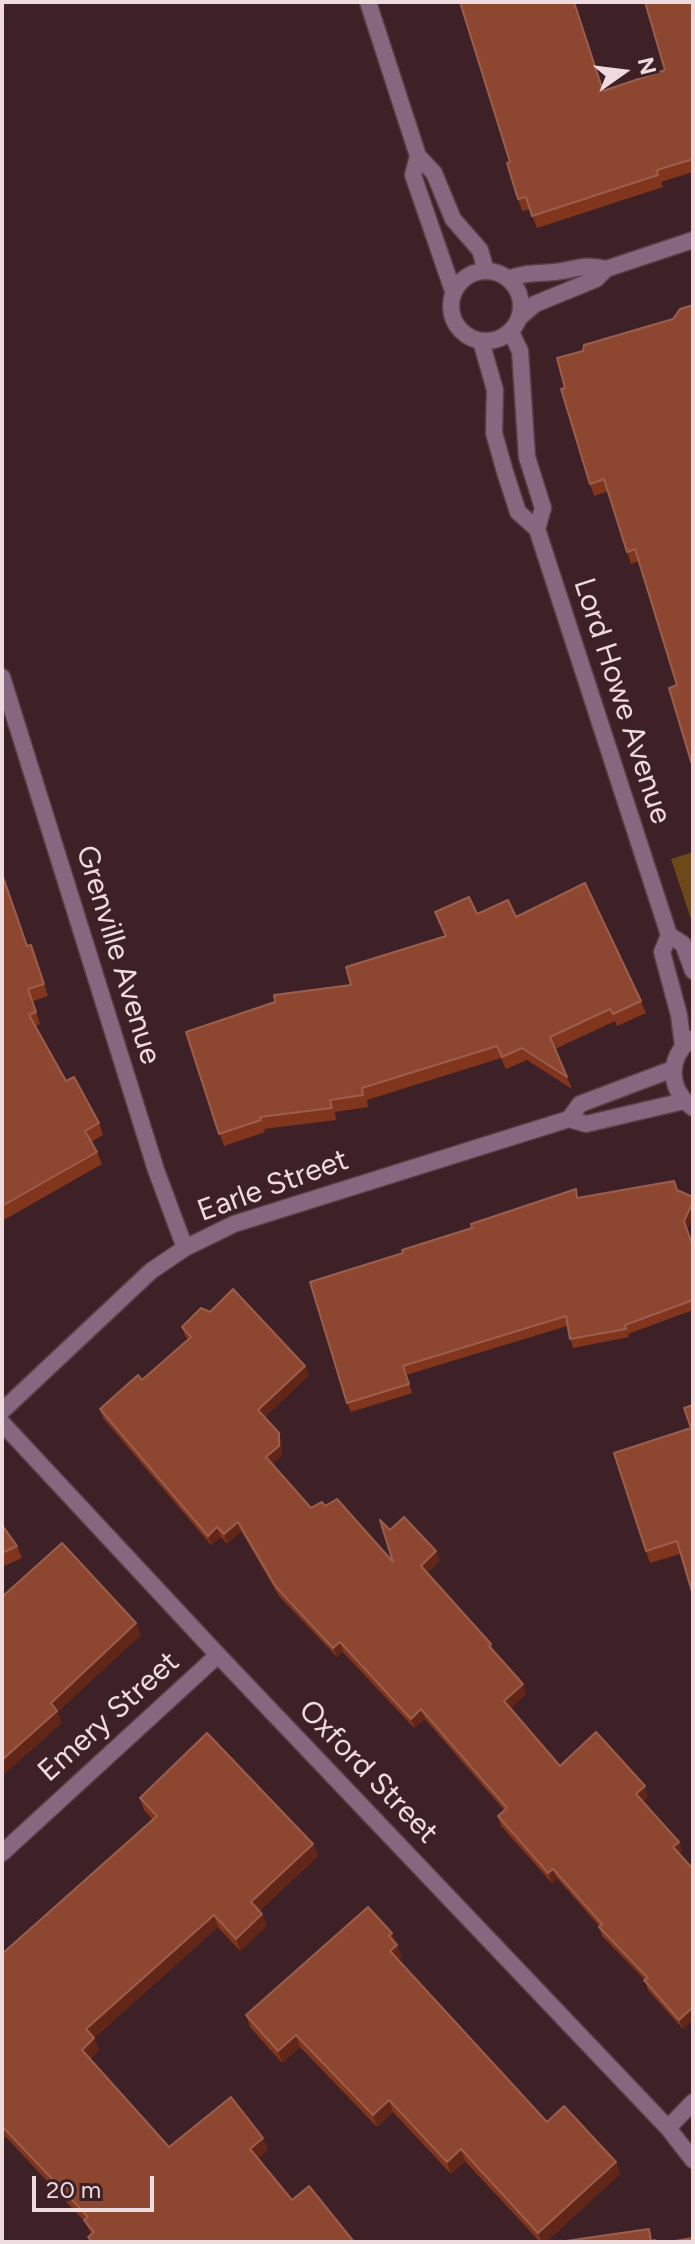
<!DOCTYPE html>
<style>
body{margin:0}
#map{position:relative;width:695px;height:2244px;overflow:hidden;background:#3d2127;font-family:Figtree,sans-serif}
canvas{display:block}
.frame{position:absolute;inset:0;border:4px solid #eedbde;pointer-events:none}
.north{position:absolute;left:583px;top:32px;width:80px;height:80px;-webkit-text-stroke:6px #3d2127;paint-order:stroke;rotate:76deg;font-size:22px;font-weight:700;line-height:32px;text-align:center;color:#eedbde}
.north::after{content:'';display:block;margin:auto;width:28px;height:36px;background:#eedbde;clip-path:polygon(50% 0,100% 100%,50% 72%,0 100%)}
.scale{position:absolute;left:32px;top:2176px;width:122px;height:36px;box-sizing:border-box;border:4px solid #eedbde;border-top:0;padding-left:10px;font-size:24px;line-height:28px;white-space:nowrap;color:#eedbde;-webkit-text-stroke:6px #3d2127;paint-order:stroke}
</style>
<div id="map">
<canvas width="695" height="2244"></canvas>
<div class="frame"></div>
<div class="north">N</div>
<div class="scale">20 m</div>
</div>
<script>
const c = document.querySelector('canvas').getContext('2d');
c.lineJoin = 'round';
function fillPath(path, color) { c.fillStyle = color; c.fill(path, 'evenodd'); }
function trace(path, color, width, dash) { c.strokeStyle = color; c.lineWidth = width; c.lineCap = dash ? 'butt' : 'round'; c.setLineDash(dash || []); c.stroke(path); }
function label(font, color, halo, rows, align = 'center') {
  c.font = font + ' Figtree,sans-serif'; c.lineWidth = 6; c.setLineDash([]); c.textBaseline = 'middle'; c.strokeStyle = halo; c.fillStyle = color; for (const [text, x, y, turn = 0] of rows) {
    c.save(); c.translate(x, y); c.rotate((+turn || 0) * Math.PI / 180); c.textAlign = isNaN(turn) ? turn : align; if (halo) c.strokeText(text, 0, 0); c.fillText(text, 0, 0); c.restore();
  }
}
fillPath(new Path2D(`
 M 693,852 L 693,925 L 671,859 Z`), '#6d4919');
const street = new Path2D(`
 M 368,2 L 418,156 L 434,173 L 453,219 L 480,250 L 486,271
 M 418,156 L 413,175 L 453,291
 M451 306a35 35 0 1 1 70 0a35 35 0 1 1-70 0Z
 M 509,279 C 525,272 537,274 554,272 C 573,270 586,263 606,269
 M 519,318 L 535,304 L 596,279 L 606,269 L 693,240
 M 511,332 L 520,351 L 527,457 L 543,508 L 537,529
 M 481,341 L 495,390 L 494,433 L 505,472 L 518,512 L 537,529 L 669,935 L 662,952 L 679,1015 L 683,1046
 M 2,677 L 156,1170 L 185,1248
 M 669,935 L 683,944 L 693,971
 M 691,1039 C 667,1059 668,1089 693,1108
 M 569,1119 L 580,1104 L 673,1069
 M 2,1411 L 151,1271 L 185,1248 L 234,1224 L 569,1119 L 586,1124 L 684,1101
 M 2,1423 L 218,1655 L 668,2128 L 693,2160
 M 2,1853 L 218,1655
 M 668,2128 L 693,2102`);
trace(street, '#593f44', 19);
trace(street, '#86677f', 16);
fillPath(new Path2D(`
 M 693,2 L 693,172 L 661,182 L 663,187 L 537,228 L 530,209 L 522,211 L 518,199 L 510,162 L 603,90 L 665,70 Z
 M 583,351 L 677,685 L 639,561 L 631,564 L 608,491 L 594,496 L 590,484 L 565,388 Z
 M 2,874 L 27,946 L 31,945 L 48,996 L 33,1001 L 40,1024 L 35,1026 L 66,1081 L 99,1123 L 103,1135 L 91,1142 L 97,1152 L 102,1164 L 2,1221 Z
 M 435,912 L 516,917 L 641,1001 L 646,1013 L 617,1026 L 615,1021 L 555,1049 L 572,1089 L 527,1060 L 506,1069 L 501,1058 L 367,1100 L 368,1107 L 335,1112 L 336,1120 L 264,1129 L 265,1132 L 224,1146 L 186,1032 L 351,985 L 445,936 Z
 M 579,1198 L 687,1230 L 693,1247 L 693,1310 L 628,1334 L 629,1337 L 573,1348 L 567,1326 L 406,1375 L 412,1393 L 351,1412 L 347,1403 Z
 M 182,1327 L 305,1366 L 309,1375 L 265,1417 L 279,1433 L 282,1443 L 282,1455 L 272,1464 L 311,1508 L 325,1506 L 393,1562 L 390,1530 L 440,1560 L 427,1573 L 491,1644 L 494,1652 L 526,1694 L 510,1708 L 560,1766 L 648,1796 L 643,1801 L 679,1842 L 682,1851 L 679,1854 L 693,1869 L 693,2020 L 683,2029 L 648,1990 L 645,1980 L 602,1936 L 599,1926 L 557,1878 L 552,1883 L 501,1826 L 498,1816 L 504,1810 L 425,1719 L 414,1728 L 343,1652 L 337,1657 L 279,1596 L 241,1531 L 227,1544 L 221,1537 L 211,1545 L 103,1418 L 100,1409 L 142,1380 L 188,1339 L 185,1336 Z
 M 693,1405 L 680,1554 L 650,1563 L 646,1551 L 691,1428 Z
 M 2,1525 L 17,1546 L 22,1558 L 2,1567 Z
 M 140,1798 L 313,1844 L 318,1856 L 259,1911 L 262,1914 L 267,1926 L 240,1951 L 218,1927 L 94,2038 L 99,2050 L 90,2059 L 169,2147 L 263,2138 L 268,2150 L 258,2158 L 292,2200 L 354,2242 L 90,2242 L 88,2237 L 91,2234 L 85,2222 L 6,2137 L 2,2140 L 2,1954 L 153,1820 L 144,1810 Z
 M 392,1933 L 402,1957 L 398,1960 L 547,2122 L 616,2162 L 620,2174 L 546,2242 L 540,2242 L 465,2161 L 451,2174 L 393,2112 L 377,2127 L 300,2047 L 282,2063 L 250,2027 L 246,2015 Z`), '#81351c');
fillPath(new Path2D(`
 M 693,1202 L 693,1217 L 687,1230 L 684,1221 Z
 M 305,1366 L 309,1375 L 262,1420 L 258,1410 Z
 M 279,1433 L 282,1443 L 282,1455 L 270,1466 L 266,1457 Z
 M 238,1522 L 241,1531 L 227,1544 L 224,1534 Z
 M 217,1527 L 221,1537 L 211,1545 L 208,1536 Z
 M 436,1551 L 440,1560 L 424,1575 L 421,1566 Z
 M 136,1623 L 141,1635 L 58,1712 L 62,1723 L 2,1776 L 2,1760 L 51,1703 Z
 M 340,1642 L 343,1652 L 337,1657 L 333,1648 Z
 M 523,1684 L 526,1694 L 508,1711 L 504,1701 Z
 M 421,1709 L 425,1719 L 414,1728 L 411,1719 Z
 M 645,1786 L 648,1796 L 640,1803 L 636,1794 Z
 M 679,1842 L 682,1851 L 676,1857 L 673,1847 Z
 M 313,1844 L 318,1856 L 255,1914 L 251,1902 Z
 M 553,1869 L 557,1878 L 552,1883 L 548,1873 Z
 M 262,1914 L 267,1926 L 240,1951 L 236,1939 Z
 M 214,1915 L 218,1927 L 94,2038 L 99,2050 L 86,2062 L 82,2050 L 86,2029 Z
 M 392,1933 L 402,1957 L 394,1963 L 390,1951 L 389,1936 Z
 M 693,2007 L 693,2020 L 683,2029 L 679,2020 Z
 M 296,2035 L 300,2047 L 282,2063 L 278,2051 Z
 M 389,2100 L 393,2112 L 377,2127 L 373,2115 Z
 M 2,2126 L 6,2137 L 2,2141 Z
 M 263,2138 L 268,2150 L 255,2161 L 250,2149 Z
 M 461,2149 L 465,2161 L 451,2174 L 447,2162 Z
 M 616,2162 L 620,2174 L 546,2242 L 542,2242 L 538,2233 Z`), '#612617');
const building = new Path2D(`
 M 460,2 L 574,2 L 603,91 L 665,70 L 645,2 L 693,2 L 693,159 L 657,170 L 658,175 L 532,216 L 526,197 L 518,199 L 507,163 L 510,162 Z
 M 693,305 L 693,768 L 669,688 L 677,685 L 635,549 L 627,552 L 604,479 L 590,484 L 561,389 L 565,388 L 557,358 L 583,351 L 584,345 L 673,319 L 680,309 Z
 M 2,874 L 27,946 L 31,945 L 44,984 L 28,989 L 36,1012 L 29,1015 L 66,1081 L 74,1077 L 99,1123 L 85,1131 L 97,1152 L 2,1206 Z
 M 585,883 L 641,1001 L 613,1014 L 610,1009 L 550,1037 L 567,1077 L 522,1048 L 502,1057 L 497,1046 L 362,1088 L 363,1095 L 330,1100 L 332,1108 L 260,1117 L 261,1120 L 219,1134 L 186,1032 L 275,1002 L 274,995 L 351,985 L 346,967 L 446,936 L 435,912 L 469,897 L 477,914 L 508,900 L 516,917 Z
 M 674,1181 L 677,1190 L 693,1197 L 693,1202 L 684,1221 L 693,1247 L 693,1300 L 625,1325 L 626,1329 L 570,1339 L 566,1316 L 403,1366 L 409,1384 L 347,1403 L 310,1282 L 403,1253 L 402,1250 L 472,1228 L 471,1224 L 576,1189 L 577,1198 Z
 M 233,1289 L 305,1366 L 258,1410 L 279,1433 L 279,1446 L 266,1457 L 311,1508 L 322,1502 L 325,1506 L 337,1499 L 393,1562 L 380,1520 L 390,1530 L 404,1517 L 436,1551 L 421,1566 L 491,1644 L 489,1646 L 523,1684 L 504,1701 L 560,1766 L 596,1732 L 645,1786 L 636,1794 L 679,1842 L 673,1847 L 693,1869 L 693,2007 L 679,2020 L 644,1980 L 648,1978 L 599,1927 L 602,1924 L 553,1869 L 548,1873 L 498,1816 L 507,1808 L 421,1709 L 411,1719 L 340,1642 L 333,1648 L 276,1587 L 238,1522 L 224,1534 L 217,1527 L 208,1536 L 100,1409 L 138,1375 L 142,1380 L 191,1337 L 182,1327 L 201,1308 L 210,1312 Z
 M 693,1405 L 693,1595 L 677,1541 L 646,1551 L 614,1453 L 691,1428 L 684,1408 Z
 M 2,1525 L 17,1546 L 2,1553 Z
 M 62,1543 L 136,1623 L 51,1703 L 57,1711 L 2,1760 L 2,1597 Z
 M 207,1733 L 313,1844 L 251,1902 L 262,1914 L 236,1939 L 214,1915 L 86,2029 L 94,2038 L 82,2050 L 169,2147 L 231,2097 L 263,2138 L 250,2149 L 292,2200 L 309,2186 L 354,2242 L 92,2242 L 88,2237 L 94,2232 L 84,2220 L 88,2217 L 2,2126 L 2,1954 L 157,1816 L 140,1798 Z
 M 368,1907 L 392,1933 L 389,1936 L 397,1945 L 390,1951 L 547,2122 L 564,2106 L 616,2162 L 538,2233 L 461,2149 L 447,2162 L 389,2100 L 373,2115 L 296,2035 L 278,2051 L 246,2015 Z
 M 649,2229 L 651,2241 L 655,2240 L 655,2242 L 559,2242 Z
 M 693,2238 L 693,2242 L 669,2242 Z`);
fillPath(building, '#8d4731');
trace(building, '#9c5e4c', 2);
label('30px', '#eedbde', '#3d2127', [
 ["Lord Howe Avenue",622,701,72],
 ["Grenville Avenue",118,955,73],
 ["Earle Street",273,1186,-20],
 ["Emery Street",109,1717,-42],
 ["Oxford Street",368,1772,46]
]);
</script>
